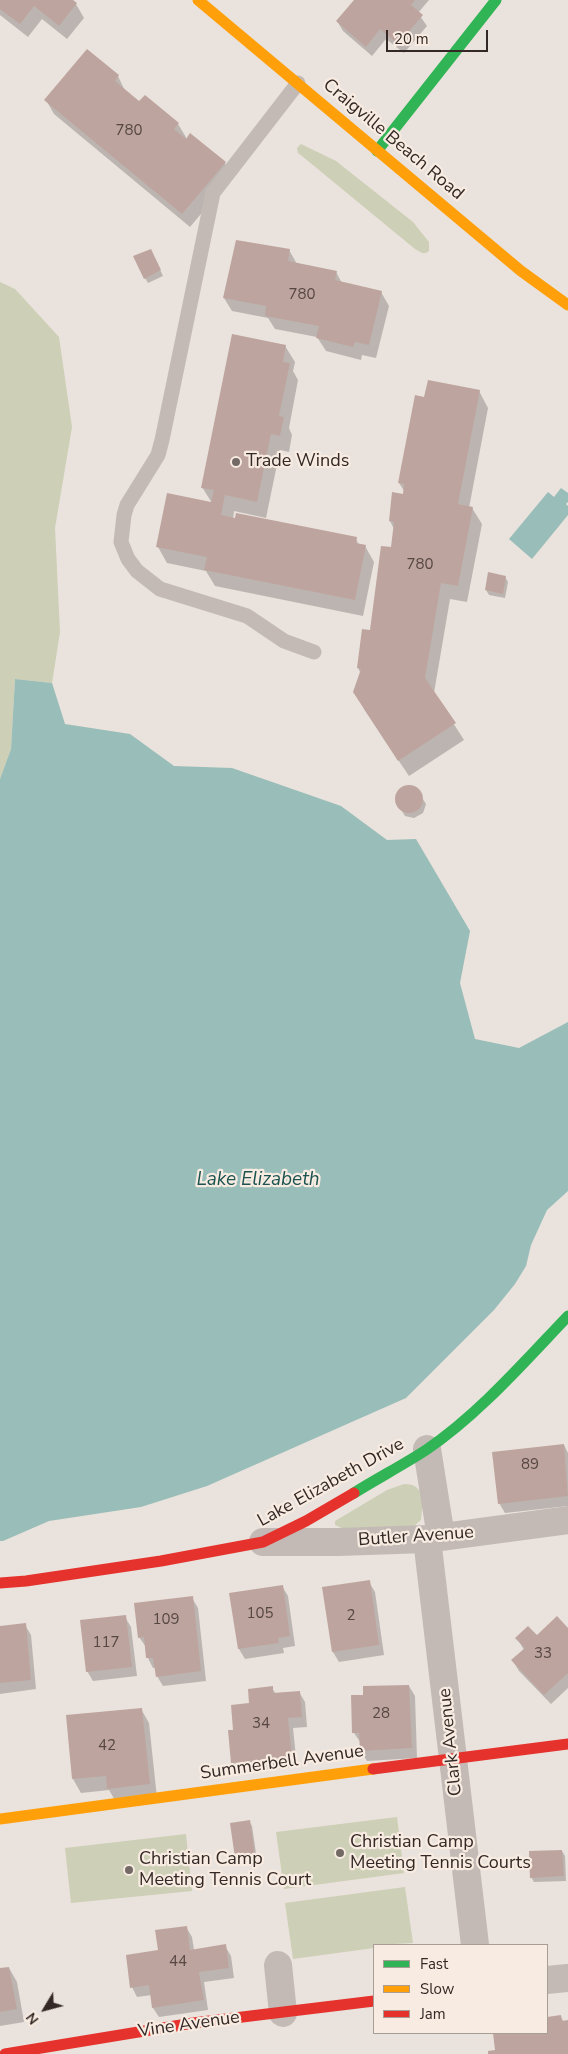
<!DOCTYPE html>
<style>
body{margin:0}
#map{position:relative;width:568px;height:2054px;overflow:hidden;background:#eae2dc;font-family:"Nunito Sans",sans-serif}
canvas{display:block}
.legend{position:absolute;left:373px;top:1944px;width:175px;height:90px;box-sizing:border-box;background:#f8ece2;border:1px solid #a99e96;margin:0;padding:6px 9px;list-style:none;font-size:15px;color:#332825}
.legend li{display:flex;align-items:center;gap:10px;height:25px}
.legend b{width:25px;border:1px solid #a99e96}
.north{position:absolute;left:20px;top:1984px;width:50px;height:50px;-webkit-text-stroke:4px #f8ece2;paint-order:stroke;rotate:233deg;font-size:14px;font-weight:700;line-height:20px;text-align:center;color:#332825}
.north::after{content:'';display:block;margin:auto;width:18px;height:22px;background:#332825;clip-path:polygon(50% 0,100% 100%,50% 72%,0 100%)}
.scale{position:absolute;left:386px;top:30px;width:102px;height:22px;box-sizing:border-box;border:2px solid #332825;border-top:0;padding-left:6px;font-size:15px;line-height:18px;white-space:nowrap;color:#332825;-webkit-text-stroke:4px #f8ece2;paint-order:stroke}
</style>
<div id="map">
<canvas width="568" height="2054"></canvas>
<ul class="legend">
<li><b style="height:6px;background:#30b455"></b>Fast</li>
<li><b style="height:6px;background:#ff9f0a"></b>Slow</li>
<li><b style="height:6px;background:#e5322d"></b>Jam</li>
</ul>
<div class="north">N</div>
<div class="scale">20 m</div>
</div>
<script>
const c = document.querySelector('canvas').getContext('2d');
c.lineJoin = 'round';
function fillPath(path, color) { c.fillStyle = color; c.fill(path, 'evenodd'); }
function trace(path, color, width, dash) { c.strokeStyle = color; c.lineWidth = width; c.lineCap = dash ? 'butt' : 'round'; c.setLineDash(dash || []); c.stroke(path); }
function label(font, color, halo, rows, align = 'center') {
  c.font = font + ' "Nunito Sans",sans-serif'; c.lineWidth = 4.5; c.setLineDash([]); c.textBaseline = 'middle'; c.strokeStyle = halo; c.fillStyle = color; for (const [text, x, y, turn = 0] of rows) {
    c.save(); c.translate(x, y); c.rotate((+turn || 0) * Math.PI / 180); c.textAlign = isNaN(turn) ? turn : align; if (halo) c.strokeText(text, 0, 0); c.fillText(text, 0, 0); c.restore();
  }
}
fillPath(new Path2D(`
 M 301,144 L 336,161 L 413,222 L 429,242 L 429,251 L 426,253 L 422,253 L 415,249 L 302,156 L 298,153 L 297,148 Z
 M 0,282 L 15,289 L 59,337 L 72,427 L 55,528 L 60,632 L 52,683 L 15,679 L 11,749 L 0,779 Z
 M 404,1484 C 426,1484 423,1503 421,1520 L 414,1526 L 407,1528 L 342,1528 L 335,1525 L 335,1521 L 387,1490 Z
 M 397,1817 L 404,1873 L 284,1889 L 276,1832 Z
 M 186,1834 L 192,1891 L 71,1903 L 65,1848 Z
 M 405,1887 L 413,1943 L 374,1945 L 374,1948 L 293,1959 L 285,1903 Z`), '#cdcfb6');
fillPath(new Path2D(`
 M 561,488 L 568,493 L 568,502 L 566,504 L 568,506 L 568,515 L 532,559 L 509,539 L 548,492 L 554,497 Z
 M 15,679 L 52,683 L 65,724 L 130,734 L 174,766 L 232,768 L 341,806 L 387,840 L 416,839 L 470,931 L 460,983 L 475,1039 L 519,1048 L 568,1022 L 568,1191 L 547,1210 L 531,1245 L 526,1266 L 515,1284 L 494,1310 L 406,1398 L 207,1486 L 141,1507 L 49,1521 L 3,1541 L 0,1541 L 0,779 L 11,749 Z`), '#99bdb8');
fillPath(new Path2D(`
 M 0,0 L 71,0 L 76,4 L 84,18 L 67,39 L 42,19 L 28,37 L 0,15 Z
 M 355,0 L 429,0 L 418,13 L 427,26 L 404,53 L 386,39 L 372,56 L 343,31 L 337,21 Z
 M 87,50 L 118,76 L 125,91 L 139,103 L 178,124 L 187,139 L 225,163 L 232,177 L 190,227 L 54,114 L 46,100 Z
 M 289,250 L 297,264 L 336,272 L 342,283 L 381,292 L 389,306 L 376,358 L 362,355 L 361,360 L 326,351 L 317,337 L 275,329 L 268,318 L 232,311 L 224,298 Z
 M 153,255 L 163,276 L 148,283 L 145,278 Z
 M 285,346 L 295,362 L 293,371 L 298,380 L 289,428 L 292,435 L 289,452 L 280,450 L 266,518 L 234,511 L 233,519 L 356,539 L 359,545 L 365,546 L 374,562 L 363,616 L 215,586 L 206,571 L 167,563 L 158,547 L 212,503 L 202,487 Z
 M 479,391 L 488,408 L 469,508 L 472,508 L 482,524 L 467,602 L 450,599 L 434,693 L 464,740 L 409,776 L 364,709 L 361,674 L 358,668 L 371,631 L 392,548 L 394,529 L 390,521 L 404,495 L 405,492 L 399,483 L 425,398 Z
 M 505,577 L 508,582 L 505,598 L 489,595 L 486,590 Z
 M 408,786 L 416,788 L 426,804 L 423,813 L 414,818 L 405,816 L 396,801 L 397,793 Z
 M 564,1445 L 568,1453 L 568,1506 L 505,1513 L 499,1503 Z
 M 369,1582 L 375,1592 L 384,1655 L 339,1662 L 333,1652 Z
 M 282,1586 L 288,1596 L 295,1646 L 283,1648 L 284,1653 L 245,1659 L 239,1649 L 230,1594 Z
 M 192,1598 L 198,1608 L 206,1681 L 163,1686 L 157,1676 L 156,1668 L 153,1668 L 148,1658 L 146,1647 L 139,1637 Z
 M 125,1617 L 131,1627 L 137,1676 L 93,1681 L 87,1671 Z
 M 25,1625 L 31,1635 L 36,1689 L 0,1694 L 0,1628 Z
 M 568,1630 L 568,1688 L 551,1704 L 519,1671 L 513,1661 L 524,1650 L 517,1638 L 537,1637 Z
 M 409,1686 L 415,1696 L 417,1758 L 367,1761 L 361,1751 L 361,1743 L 354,1733 L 365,1696 Z
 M 272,1688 L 276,1694 L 299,1692 L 305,1702 L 307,1727 L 293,1728 L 297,1767 L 238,1772 L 232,1762 L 234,1731 Z
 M 141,1709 L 149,1723 L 157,1798 L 116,1802 L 109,1790 L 81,1793 L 73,1779 L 67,1716 Z
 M 249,1821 L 252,1826 L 257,1860 L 239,1863 L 237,1858 L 232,1824 Z
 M 562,1851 L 565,1856 L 566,1881 L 534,1882 L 531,1877 Z
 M 186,1927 L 192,1937 L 194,1950 L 225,1946 L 231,1956 L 234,1978 L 204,1982 L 208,2010 L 159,2017 L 153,2008 L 152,1995 L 137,1997 L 132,1987 L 160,1951 Z
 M 9,1968 L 17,1982 L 24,2022 L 0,2026 L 0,1970 Z
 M 561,2017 L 564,2022 L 568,2021 L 568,2054 L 489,2054 L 496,2051 L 495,2034 L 547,2033 L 547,2018 Z`), '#0003');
fillPath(new Path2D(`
 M 0,0 L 73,0 L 77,3 L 59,26 L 34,6 L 20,24 L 0,9 Z
 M 354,0 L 415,0 L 411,5 L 423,15 L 398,44 L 380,29 L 366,47 L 336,21 Z
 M 87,49 L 119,75 L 115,81 L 139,101 L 145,95 L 179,123 L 174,129 L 186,139 L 190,133 L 226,162 L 182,214 L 44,100 Z
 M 236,240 L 290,249 L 288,261 L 337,271 L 335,280 L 382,291 L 369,345 L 355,342 L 353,347 L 316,338 L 319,326 L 265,316 L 266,306 L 223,298 Z
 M 151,249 L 161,270 L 144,279 L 133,256 Z
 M 232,334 L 286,345 L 283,362 L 290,363 L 279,416 L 284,417 L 280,436 L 271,434 L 257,502 L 225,495 L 221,515 L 235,518 L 236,513 L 357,537 L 356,543 L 366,545 L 355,600 L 204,570 L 207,557 L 156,547 L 167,493 L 211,502 L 214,490 L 201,488 Z
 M 428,380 L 480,390 L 458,504 L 473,507 L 458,586 L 441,583 L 425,678 L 456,723 L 398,761 L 353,692 L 361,669 L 357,668 L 362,629 L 370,630 L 381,546 L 391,547 L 394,522 L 389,521 L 392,492 L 403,494 L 404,484 L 398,483 L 415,395 L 424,397 Z
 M 488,572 L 506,576 L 503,594 L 485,590 Z
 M395 799a14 14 0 1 1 28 0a14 14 0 1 1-28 0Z
 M 564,1444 L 568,1496 L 498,1504 L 492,1452 Z
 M 370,1580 L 379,1645 L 332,1652 L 322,1587 Z
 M 283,1585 L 290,1636 L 278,1638 L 279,1643 L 238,1649 L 229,1593 Z
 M 193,1596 L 201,1671 L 156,1677 L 153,1658 L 146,1658 L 144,1637 L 138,1638 L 134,1603 Z
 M 126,1615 L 132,1667 L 86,1672 L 80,1620 Z
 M 557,1616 L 568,1628 L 568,1673 L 544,1695 L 511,1660 L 525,1648 L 515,1638 L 528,1626 L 537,1635 Z
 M 26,1623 L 31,1680 L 0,1683 L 0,1626 Z
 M 409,1685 L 412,1748 L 360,1751 L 359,1733 L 352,1733 L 351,1695 L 363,1695 L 363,1686 Z
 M 273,1686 L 273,1693 L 300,1691 L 302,1717 L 288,1718 L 292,1757 L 231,1763 L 228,1730 L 233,1730 L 231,1705 L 249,1703 L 248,1689 Z
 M 142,1708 L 150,1784 L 107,1789 L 106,1776 L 72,1779 L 66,1715 Z
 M 250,1820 L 255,1855 L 235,1858 L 230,1823 Z
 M 562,1850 L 564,1876 L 530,1878 L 529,1851 Z
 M 187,1926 L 190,1950 L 226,1944 L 229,1968 L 199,1972 L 204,2000 L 152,2008 L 149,1985 L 130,1988 L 126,1955 L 158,1950 L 155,1930 Z
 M 9,1967 L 17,2009 L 0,2012 L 0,1968 Z
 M 561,2015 L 562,2021 L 568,2020 L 568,2054 L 488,2054 L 488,2051 L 495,2050 L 493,2033 L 547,2033 L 547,2017 Z`), '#bea49e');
trace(new Path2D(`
 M 298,83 L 213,193 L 162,440 L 158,455 L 127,505 L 124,515 L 121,542 L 128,559 L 137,571 L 160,589 L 247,616 L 284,641 L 314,652`), '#c3bab6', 15);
trace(new Path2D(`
 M 427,1449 L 441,1537
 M 427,1539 L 475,1945
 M 263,1542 L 338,1542 L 427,1539 L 568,1520
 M 278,1965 L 283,2013
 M 547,1980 L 568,1978`), '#c3bab6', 28);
trace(new Path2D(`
 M 377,151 L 496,0
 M 354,1493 C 378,1478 403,1465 426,1450 C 478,1415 525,1361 568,1316`), '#30b455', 11);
trace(new Path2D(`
 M 198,0 L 521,271 L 568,305
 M 0,1819 L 373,1769`), '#ff9f0a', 11);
trace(new Path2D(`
 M 0,1583 L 26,1581 L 161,1561 L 263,1542 L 306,1521 L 354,1493
 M 373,1769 L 568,1744
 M 5,2054 L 193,2023 L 374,2001`), '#e5322d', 11);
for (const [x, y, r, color] of [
 [236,462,5,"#736965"],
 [340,1853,5,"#736965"],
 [129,1870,5,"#736965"]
]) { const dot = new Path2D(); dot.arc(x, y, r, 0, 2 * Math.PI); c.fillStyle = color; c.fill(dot); trace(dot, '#f8ece2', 2); }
label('15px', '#564743', null, [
 ["780",129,131],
 ["780",302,295],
 ["780",420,565],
 ["89",530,1465],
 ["105",260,1614],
 ["2",351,1616],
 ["109",166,1620],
 ["117",106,1643],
 ["33",543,1654],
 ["28",381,1714],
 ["34",261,1724],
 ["42",107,1746],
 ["44",178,1962]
]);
label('18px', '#332825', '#f8ece2', [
 ["Craigville Beach Road",393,140,40],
 ["Lake Elizabeth Drive",331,1483,-29],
 ["Butler Avenue",416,1537,-4],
 ["Clark Avenue",451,1742,-96],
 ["Summerbell Avenue",282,1763,-8],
 ["Vine Avenue",189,2025,-8]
]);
label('18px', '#332825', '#f8ece2', [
 ["Trade Winds",246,462],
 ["Christian Camp",350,1843],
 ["Meeting Tennis Courts",350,1864],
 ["Christian Camp",139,1860],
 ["Meeting Tennis Court",139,1881]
], 'left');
label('italic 19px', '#1b5350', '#f8ece2', [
 ["Lake Elizabeth",258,1180]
]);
</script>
